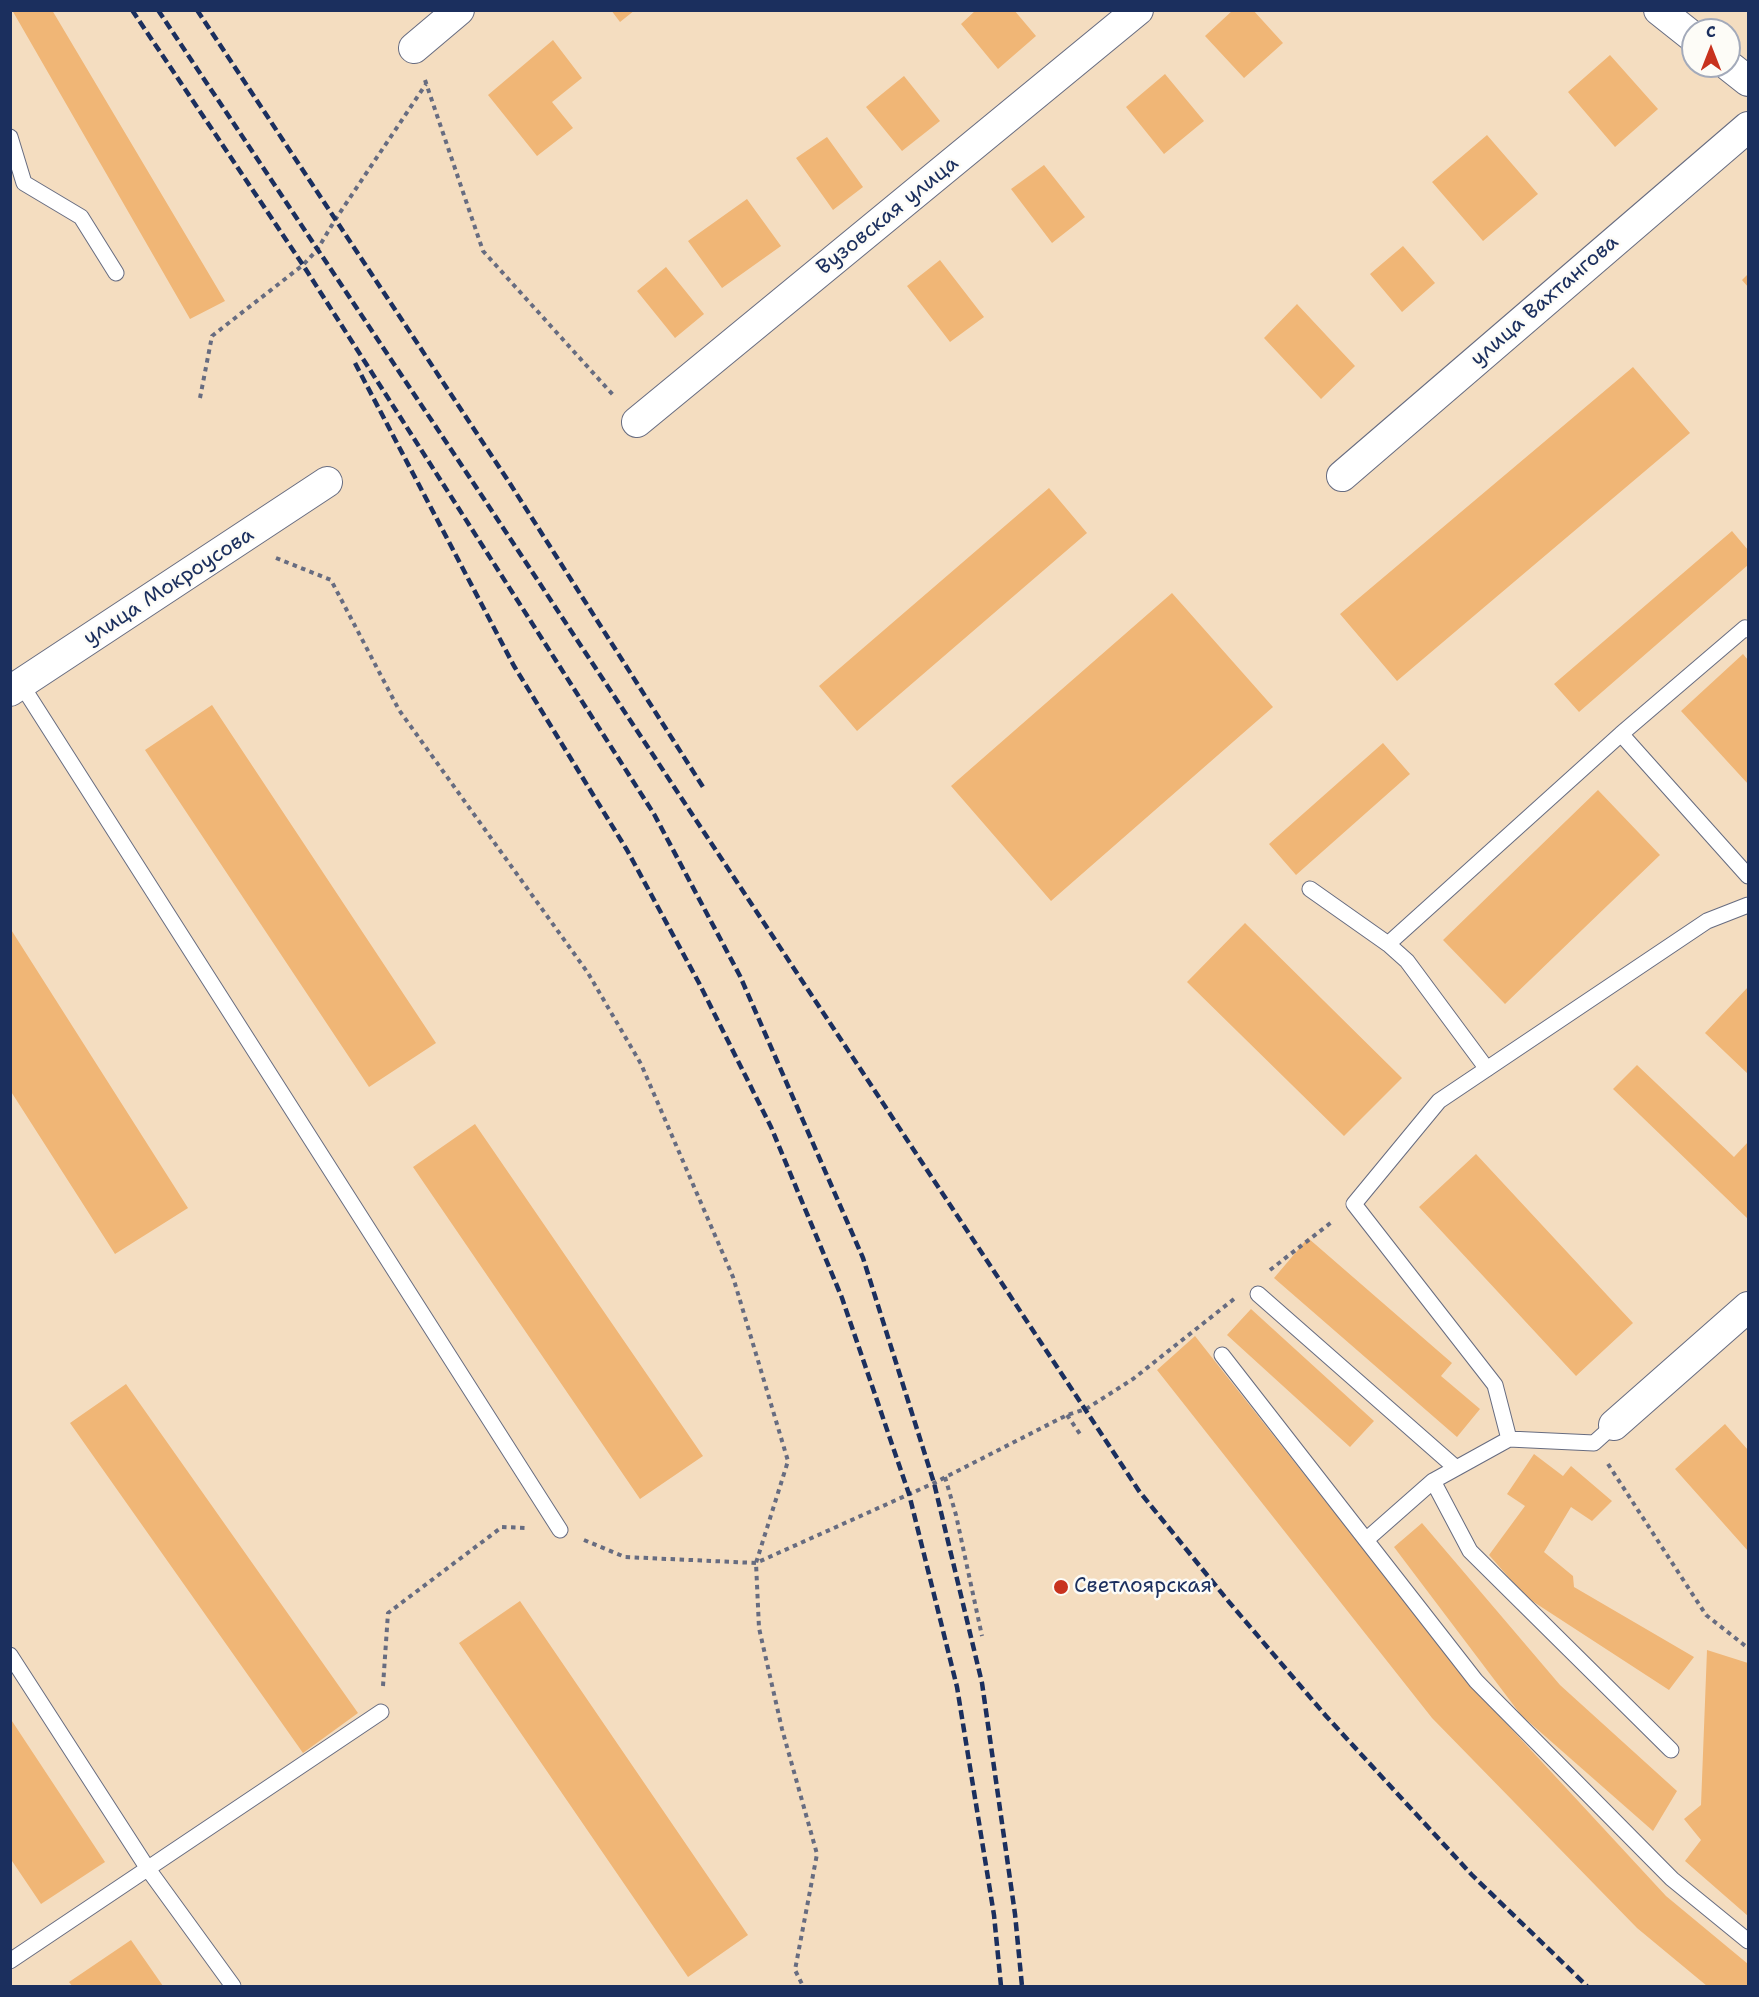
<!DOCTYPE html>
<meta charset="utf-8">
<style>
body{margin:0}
#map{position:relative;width:1759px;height:1997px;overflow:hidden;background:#f4ddc0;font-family:"Shantell Sans",sans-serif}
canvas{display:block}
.frame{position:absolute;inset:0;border:12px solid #1b2f5e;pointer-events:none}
.north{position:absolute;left:1681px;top:18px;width:60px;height:60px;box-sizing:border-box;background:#fdfcf7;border:2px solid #a3aaba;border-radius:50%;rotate:0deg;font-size:16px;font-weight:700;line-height:24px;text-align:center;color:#1b2f5e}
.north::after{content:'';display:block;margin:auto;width:21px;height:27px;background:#c8321e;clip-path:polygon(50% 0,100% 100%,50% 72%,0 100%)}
</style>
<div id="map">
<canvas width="1759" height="1997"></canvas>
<div class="frame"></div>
<div class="north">С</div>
</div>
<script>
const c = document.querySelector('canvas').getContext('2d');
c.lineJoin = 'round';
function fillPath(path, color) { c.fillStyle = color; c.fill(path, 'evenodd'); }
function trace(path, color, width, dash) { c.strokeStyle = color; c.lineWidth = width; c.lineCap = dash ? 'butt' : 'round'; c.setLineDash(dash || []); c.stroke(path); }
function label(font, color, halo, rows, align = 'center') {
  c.font = font + ' "Shantell Sans",sans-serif'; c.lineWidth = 5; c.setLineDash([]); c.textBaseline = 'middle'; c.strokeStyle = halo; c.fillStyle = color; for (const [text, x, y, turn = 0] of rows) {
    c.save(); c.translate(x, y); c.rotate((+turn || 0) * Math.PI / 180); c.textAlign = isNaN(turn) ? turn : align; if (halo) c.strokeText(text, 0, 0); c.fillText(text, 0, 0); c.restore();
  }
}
fillPath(new Path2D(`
 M 12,10 L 52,10 L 225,301 L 190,319 Z
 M 611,10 L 635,10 L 620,22 Z
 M 976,10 L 1014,10 L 1036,36 L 998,69 L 961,24 Z
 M 1233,10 L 1253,10 L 1283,43 L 1244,78 L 1205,36 Z
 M 553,40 L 582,78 L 552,102 L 573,128 L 537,156 L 488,95 Z
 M 1610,55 L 1658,109 L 1615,147 L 1568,92 Z
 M 1165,74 L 1204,121 L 1164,154 L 1126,107 Z
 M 904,76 L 940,121 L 902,151 L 866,107 Z
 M 1487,135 L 1538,194 L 1483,241 L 1432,182 Z
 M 827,137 L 863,187 L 833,210 L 796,158 Z
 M 1044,165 L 1085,217 L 1052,243 L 1011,189 Z
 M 747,199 L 781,246 L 722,288 L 688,241 Z
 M 1403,246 L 1435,283 L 1402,312 L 1370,274 Z
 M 940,260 L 984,317 L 950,342 L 907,286 Z
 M 666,267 L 704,314 L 675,338 L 637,291 Z
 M 1748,274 L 1748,287 L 1742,280 Z
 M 1297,304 L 1355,366 L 1321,399 L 1264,338 Z
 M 1633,367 L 1690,433 L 1397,681 L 1340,614 Z
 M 1049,488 L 1087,533 L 857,731 L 819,686 Z
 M 1732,531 L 1748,550 L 1748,565 L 1579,712 L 1554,684 Z
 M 1172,593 L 1273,707 L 1051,901 L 951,786 Z
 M 1743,654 L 1748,660 L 1748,784 L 1681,711 Z
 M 212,705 L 436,1043 L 369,1087 L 145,750 Z
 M 1383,743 L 1410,774 L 1296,875 L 1269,844 Z
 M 1598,790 L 1660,855 L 1505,1004 L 1443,940 Z
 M 1245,923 L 1402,1078 L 1344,1136 L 1187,982 Z
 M 10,928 L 188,1208 L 115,1254 L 10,1090 Z
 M 1748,987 L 1748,1074 L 1705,1033 Z
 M 1637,1065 L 1734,1157 L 1748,1142 L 1748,1219 L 1613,1089 Z
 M 475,1124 L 703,1456 L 640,1499 L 413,1167 Z
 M 1476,1154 L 1633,1323 L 1576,1376 L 1419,1207 Z
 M 1308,1238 L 1452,1363 L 1441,1376 L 1480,1409 L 1457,1437 L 1274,1278 Z
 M 1251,1309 L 1374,1421 L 1350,1447 L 1227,1335 Z
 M 1195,1336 L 1468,1682 L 1666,1896 L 1748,1964 L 1748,1986 L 1707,1986 L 1637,1928 L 1432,1718 L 1157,1370 Z
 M 126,1384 L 358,1713 L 303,1753 L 70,1423 Z
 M 1725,1424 L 1748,1450 L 1748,1551 L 1675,1469 Z
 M 1534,1454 L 1563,1476 L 1571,1466 L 1612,1501 L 1592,1521 L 1571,1507 L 1544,1552 L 1573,1576 L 1574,1587 L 1694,1657 L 1669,1690 L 1526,1597 L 1489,1555 L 1525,1506 L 1507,1494 Z
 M 1422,1523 L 1560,1685 L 1677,1791 L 1653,1831 L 1521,1715 L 1394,1547 Z
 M 520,1601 L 748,1935 L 688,1977 L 459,1643 Z
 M 1707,1650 L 1748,1663 L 1748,1916 L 1685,1861 L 1701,1840 L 1684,1819 L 1701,1805 Z
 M 10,1718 L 105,1862 L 41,1904 L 10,1858 Z
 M 131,1940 L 163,1986 L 72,1986 L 69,1982 Z`), '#f0b676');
const lane = new Path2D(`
 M 10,137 L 24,183 L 81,217 L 116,273
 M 21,684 L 560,1530
 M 1621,734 L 1748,876
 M 1310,889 L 1388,944 L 1407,961 L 1487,1069
 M 1388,944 L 1621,734 L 1745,628 L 1748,630
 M 1258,1294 L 1456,1468
 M 1222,1355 L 1366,1540
 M 1614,1425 L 1594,1443 L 1509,1439 L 1433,1481 L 1366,1540 L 1476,1681 L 1672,1879 L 1748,1941
 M 1509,1439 L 1495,1385 L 1354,1204 L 1439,1101 L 1707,921 L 1748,905
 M 1433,1481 L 1470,1551 L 1671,1750
 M 10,1655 L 148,1869 L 233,1986
 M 10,1961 L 381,1712`);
const street = new Path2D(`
 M 1659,10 L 1693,37
 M 414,48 L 459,10
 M 1729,66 L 1748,81
 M 637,422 L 1138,10
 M 1342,476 L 1748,127
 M 10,691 L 327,482
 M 1614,1425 L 1748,1307`);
trace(lane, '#676c80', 17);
trace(street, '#676c80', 32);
trace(new Path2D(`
 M 425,80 L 483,251 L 614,396
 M 200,398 L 212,336 L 303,265 L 317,250 L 335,220 L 426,84
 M 276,558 L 331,580 L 399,710 L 588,973 L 641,1064 L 733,1277 L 788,1461 L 756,1563 L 759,1628 L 782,1729 L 817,1854 L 795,1970 L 803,1986
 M 1270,1270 L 1333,1221
 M 1067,1415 L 1080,1434
 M 1608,1464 L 1706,1615 L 1748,1648
 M 945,1477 L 956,1515 L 982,1636
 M 584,1540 L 625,1557 L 756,1563 L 934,1483 L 1067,1415 L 1086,1409 L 1133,1379 L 1234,1299
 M 383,1686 L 388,1613 L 502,1527 L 527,1528`), '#676c80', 4, [4.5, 4.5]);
trace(lane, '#fff', 15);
trace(street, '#fff', 30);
trace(new Path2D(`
 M 132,10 L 303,265 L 654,814 L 740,976 L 863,1258 L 934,1483 L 982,1683 L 1015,1914 L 1022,1986
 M 158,10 L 484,499 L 1139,1491 L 1229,1602 L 1326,1716 L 1472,1875 L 1587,1986
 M 197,10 L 509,482 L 703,787
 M 355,363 L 514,666 L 627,850 L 699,983 L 771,1127 L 842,1298 L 909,1494 L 957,1687 L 994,1915 L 1001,1986`), '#1b2f5e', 4.5, [9, 4.5]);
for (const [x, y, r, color] of [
 [1061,1587,8,"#c8321e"]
]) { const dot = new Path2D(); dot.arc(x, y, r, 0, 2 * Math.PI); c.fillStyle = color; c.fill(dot); trace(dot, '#fdfcf7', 2); }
label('21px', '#1b2f5e', '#fdfcf7', [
 ["Вузовская улица",888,216,-39],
 ["улица Вахтангова",1545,301,-41],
 ["улица Мокроусова",169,587,-33]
]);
label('21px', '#1b2f5e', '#fdfcf7', [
 ["Светлоярская",1074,1587]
], 'left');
</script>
